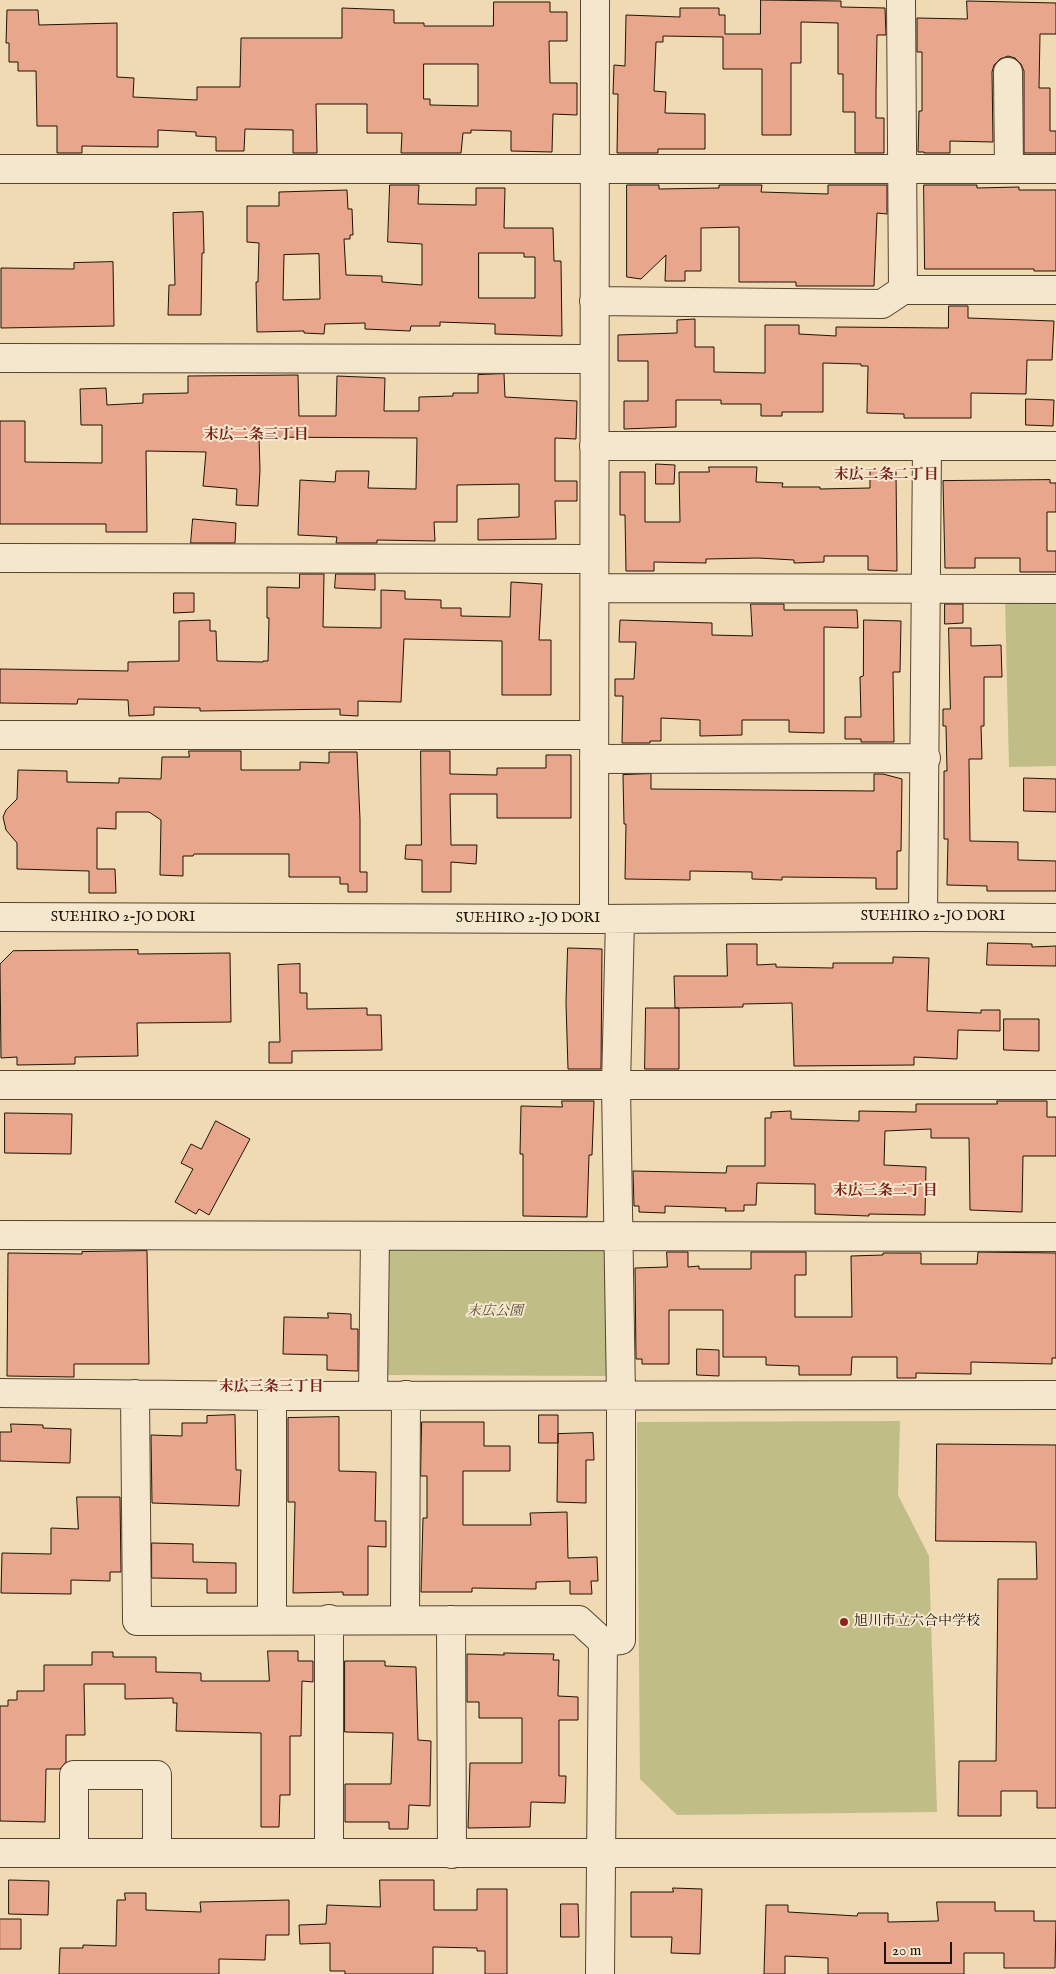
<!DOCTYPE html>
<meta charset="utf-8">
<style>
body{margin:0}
#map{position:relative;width:1056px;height:1974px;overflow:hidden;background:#efdab3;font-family:"IM FELL English",serif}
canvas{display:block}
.scale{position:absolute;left:884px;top:1942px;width:68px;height:22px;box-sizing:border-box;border:2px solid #211305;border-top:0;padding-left:6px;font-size:15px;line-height:18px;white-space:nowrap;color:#211305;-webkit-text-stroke:4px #f5e7ce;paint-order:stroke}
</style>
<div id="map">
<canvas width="1056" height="1974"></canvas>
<div class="scale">20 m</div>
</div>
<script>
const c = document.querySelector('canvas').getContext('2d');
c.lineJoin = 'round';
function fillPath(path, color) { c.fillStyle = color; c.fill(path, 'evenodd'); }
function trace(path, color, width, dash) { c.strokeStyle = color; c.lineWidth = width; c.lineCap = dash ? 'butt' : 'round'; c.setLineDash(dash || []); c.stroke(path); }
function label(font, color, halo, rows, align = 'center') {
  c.font = font + ' "IM FELL English","Noto Serif JP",serif'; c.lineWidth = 4; c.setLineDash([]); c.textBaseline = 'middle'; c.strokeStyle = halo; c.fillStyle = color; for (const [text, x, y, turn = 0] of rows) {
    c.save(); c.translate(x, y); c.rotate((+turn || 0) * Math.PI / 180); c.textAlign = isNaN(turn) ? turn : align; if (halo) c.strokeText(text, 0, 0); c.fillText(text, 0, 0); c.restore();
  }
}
fillPath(new Path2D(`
 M 1056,599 L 1056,766 L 1009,767 L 1005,600 Z
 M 609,1248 L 608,1376 L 382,1375 L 381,1249 Z
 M 900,1421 L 898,1495 L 929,1556 L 937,1812 L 677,1815 L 640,1779 L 637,1422 Z`), '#c1bd87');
const building = new Path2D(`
 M 761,0 L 841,1 L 841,7 L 885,8 L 886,35 L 877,35 L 876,92 L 876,118 L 884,118 L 884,153 L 855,153 L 855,112 L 843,112 L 843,74 L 838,74 L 838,23 L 801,22 L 801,63 L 791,63 L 791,135 L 762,135 L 762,69 L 723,69 L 723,37 L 663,36 L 663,42 L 656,42 L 654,91 L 666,92 L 665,113 L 705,114 L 705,149 L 658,149 L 658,153 L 617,153 L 618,94 L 613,94 L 614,65 L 625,66 L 626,15 L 680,17 L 680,8 L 719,8 L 719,15 L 725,15 L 725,34 L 760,34 Z
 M 967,1 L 1056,3 L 1056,34 L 1040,34 L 1039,88 L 1050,88 L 1050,131 L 1056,131 L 1056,153 L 1024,153 L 1024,71 L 1021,64 L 1015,58 L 1008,56 L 1000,59 L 994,65 L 992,72 L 993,142 L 950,141 L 950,153 L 924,153 L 924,152 L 918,152 L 919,111 L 922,111 L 922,52 L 917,52 L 917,18 L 967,19 Z
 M 494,2 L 550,2 L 550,12 L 567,12 L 567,41 L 549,41 L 550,83 L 577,83 L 577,115 L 553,114 L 552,152 L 511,151 L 511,131 L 471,130 L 471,133 L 463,133 L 461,153 L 401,153 L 402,133 L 367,133 L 367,104 L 316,104 L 317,153 L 293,153 L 293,130 L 245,129 L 244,151 L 216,151 L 216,137 L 196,136 L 196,132 L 158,130 L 158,147 L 82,146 L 82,153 L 57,153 L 57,126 L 37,126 L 36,71 L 18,71 L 18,62 L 9,62 L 9,43 L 6,43 L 7,10 L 38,10 L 39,25 L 117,23 L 117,77 L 134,78 L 133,97 L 197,100 L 197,87 L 240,87 L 241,38 L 342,38 L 342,8 L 394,10 L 394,23 L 424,23 L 424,26 L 493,26 ZM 424,64 L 478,64 L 478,106 L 430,105 L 430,99 L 424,99 Z
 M 390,185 L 419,185 L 418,204 L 476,205 L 476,188 L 505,188 L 504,228 L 553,228 L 554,261 L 561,261 L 562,336 L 495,334 L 495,324 L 440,322 L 440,326 L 411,326 L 410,331 L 365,329 L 365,323 L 325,324 L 324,334 L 304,333 L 304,331 L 257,332 L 256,282 L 258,282 L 259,243 L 247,242 L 247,206 L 279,206 L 279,192 L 347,190 L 348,209 L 352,209 L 353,235 L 350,235 L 350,239 L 344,239 L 346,275 L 382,276 L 382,282 L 422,285 L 422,244 L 388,242 ZM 479,253 L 524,253 L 524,257 L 535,257 L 535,298 L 479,298 ZM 319,254 L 320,299 L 283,300 L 284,255 Z
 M 627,185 L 659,185 L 659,189 L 719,188 L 719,185 L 762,185 L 761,192 L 828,194 L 828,185 L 887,185 L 887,214 L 877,213 L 874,286 L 796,286 L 796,282 L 739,282 L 739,227 L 701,228 L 701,271 L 685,271 L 685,281 L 665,281 L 666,255 L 641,279 L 627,277 Z
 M 924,185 L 977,185 L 977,188 L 1019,187 L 1019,190 L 1056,190 L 1056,271 L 1034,271 L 1034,269 L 925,269 Z
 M 203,212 L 204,253 L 202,253 L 201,315 L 168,315 L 169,285 L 175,285 L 173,213 Z
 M 113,262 L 114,326 L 1,328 L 1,268 L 74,269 L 74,263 Z
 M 949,306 L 968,306 L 968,318 L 1054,321 L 1052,360 L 1027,360 L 1026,394 L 971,393 L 971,418 L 904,418 L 904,414 L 867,413 L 868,366 L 861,366 L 861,364 L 823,363 L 823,412 L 782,412 L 782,416 L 761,416 L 761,404 L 721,404 L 721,400 L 676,400 L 676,427 L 624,429 L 624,401 L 648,401 L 648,361 L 618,361 L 618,335 L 677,333 L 677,320 L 695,319 L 695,347 L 714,347 L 714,372 L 765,373 L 765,325 L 799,325 L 799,334 L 836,336 L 836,327 L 948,328 Z
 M 504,374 L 505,397 L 577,401 L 576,439 L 555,438 L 555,481 L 577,481 L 577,501 L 555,501 L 556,539 L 478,540 L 478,519 L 519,517 L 519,484 L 457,485 L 457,522 L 434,522 L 435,541 L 377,540 L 377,543 L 336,543 L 337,537 L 298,535 L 300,480 L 335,482 L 336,471 L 369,471 L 368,488 L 416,489 L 417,438 L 259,437 L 260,470 L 258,506 L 236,505 L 237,489 L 203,486 L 206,452 L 146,451 L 147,532 L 106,532 L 106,524 L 0,524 L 0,421 L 25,421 L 25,462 L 102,463 L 102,425 L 81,425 L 80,389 L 106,388 L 107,405 L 143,403 L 143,394 L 188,393 L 188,376 L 298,375 L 299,416 L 336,416 L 337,376 L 385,378 L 384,411 L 419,411 L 419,397 L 453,396 L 453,393 L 478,393 L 478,375 Z
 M 1026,399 L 1054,400 L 1053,426 L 1026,425 Z
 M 656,464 L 675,465 L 674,484 L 656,484 Z
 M 709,467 L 757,467 L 756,482 L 783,483 L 782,487 L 820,487 L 820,489 L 870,488 L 870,470 L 896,471 L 897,571 L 868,570 L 868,556 L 824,556 L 824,562 L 794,563 L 794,560 L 758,558 L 706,559 L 706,563 L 654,562 L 654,571 L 626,571 L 625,515 L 620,515 L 620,472 L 645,472 L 645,522 L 680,522 L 679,472 L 709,472 Z
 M 1050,480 L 1050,483 L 1056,483 L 1056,512 L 1047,512 L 1047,551 L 1056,551 L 1056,572 L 1020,572 L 1020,558 L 975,558 L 975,568 L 945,568 L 943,481 Z
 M 193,519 L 236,523 L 235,543 L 191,543 Z
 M 300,574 L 324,574 L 323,627 L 381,628 L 381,590 L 405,591 L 405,599 L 441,600 L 441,608 L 461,608 L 461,616 L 510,617 L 511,582 L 542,584 L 539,640 L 551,640 L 551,695 L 502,695 L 502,641 L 404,639 L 401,702 L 358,701 L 358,716 L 340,715 L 340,709 L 200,711 L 200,708 L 154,707 L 154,715 L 129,716 L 128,700 L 78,699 L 77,704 L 0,703 L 0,669 L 128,671 L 128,662 L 179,661 L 179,621 L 210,620 L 210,631 L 216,631 L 217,661 L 263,662 L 263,661 L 268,661 L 269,618 L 267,618 L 267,587 L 299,588 Z
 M 336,574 L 375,574 L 375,590 L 335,588 Z
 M 174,593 L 194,593 L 194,612 L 174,613 Z
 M 751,604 L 784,604 L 784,610 L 857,610 L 858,628 L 824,627 L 824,733 L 789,732 L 789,720 L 742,720 L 742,735 L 700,736 L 700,720 L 661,718 L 661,741 L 650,741 L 650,743 L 622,743 L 623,696 L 615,696 L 615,679 L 634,679 L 636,642 L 619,642 L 620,620 L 712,623 L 712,635 L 752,636 Z
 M 945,604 L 963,604 L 963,623 L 945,624 Z
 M 864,620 L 901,621 L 900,672 L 893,672 L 894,742 L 861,742 L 861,739 L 845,739 L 845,717 L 861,717 L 860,677 L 863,676 Z
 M 949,628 L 971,628 L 971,646 L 1001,645 L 1002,677 L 984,677 L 984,726 L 981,726 L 982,759 L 969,759 L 970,841 L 1018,842 L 1018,860 L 1056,861 L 1056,891 L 987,891 L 987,886 L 947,885 L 948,839 L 944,839 L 944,771 L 947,771 L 946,726 L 943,726 L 943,709 L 950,709 Z
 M 189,751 L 241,751 L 241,770 L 300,770 L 300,762 L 329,763 L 329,752 L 357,752 L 360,819 L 360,872 L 367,872 L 367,892 L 348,892 L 348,884 L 340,884 L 340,877 L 289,877 L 289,854 L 194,854 L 193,856 L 183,856 L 183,876 L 160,875 L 161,820 L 149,812 L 116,812 L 116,829 L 97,828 L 97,869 L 115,869 L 116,893 L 89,893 L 89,871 L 17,869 L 17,843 L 6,830 L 3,817 L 6,810 L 17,799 L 18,770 L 67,771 L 67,782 L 119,783 L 119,778 L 161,779 L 162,757 L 189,757 Z
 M 421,751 L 450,751 L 450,774 L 497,775 L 497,768 L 546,768 L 546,755 L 571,755 L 571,818 L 497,818 L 497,794 L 450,794 L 451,845 L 477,845 L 476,864 L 451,862 L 451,892 L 422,892 L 422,860 L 405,859 L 406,845 L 421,845 Z
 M 651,774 L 651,789 L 874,791 L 874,774 L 883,774 L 902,779 L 901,851 L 897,851 L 897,889 L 876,889 L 876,878 L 782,877 L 782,880 L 752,879 L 752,872 L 690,871 L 690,880 L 625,879 L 626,824 L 624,824 L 623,775 Z
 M 1024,778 L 1056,779 L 1056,812 L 1024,811 Z
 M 988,943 L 1032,944 L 1032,947 L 1056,946 L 1056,966 L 987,965 Z
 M 727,944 L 757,944 L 757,965 L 776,964 L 776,967 L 833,968 L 833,963 L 893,963 L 893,957 L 929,958 L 927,1011 L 981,1013 L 981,1010 L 1000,1010 L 1000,1031 L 958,1030 L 957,1059 L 914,1057 L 914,1065 L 794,1066 L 792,1003 L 743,1004 L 743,1007 L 675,1008 L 674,976 L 727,976 Z
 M 568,948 L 602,949 L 601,1069 L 568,1069 L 566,1003 Z
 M 138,950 L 138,954 L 230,953 L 231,1022 L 137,1023 L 138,1056 L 75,1057 L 75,1064 L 17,1065 L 17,1057 L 1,1058 L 0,964 L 13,951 Z
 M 300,964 L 300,993 L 307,993 L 307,1009 L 367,1008 L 367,1015 L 381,1015 L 382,1050 L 292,1051 L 292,1063 L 269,1063 L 269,1042 L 280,1042 L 278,965 Z
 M 646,1008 L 679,1008 L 679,1069 L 645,1069 Z
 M 1004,1019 L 1039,1019 L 1039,1051 L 1004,1050 Z
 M 562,1101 L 594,1101 L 592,1155 L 589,1155 L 587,1217 L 523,1216 L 523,1154 L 520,1154 L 521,1106 L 562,1107 Z
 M 997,1101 L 1047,1101 L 1047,1117 L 1056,1117 L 1056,1156 L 1023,1156 L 1022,1212 L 970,1210 L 969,1138 L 931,1138 L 931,1129 L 885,1131 L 884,1165 L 926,1167 L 925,1215 L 869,1214 L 869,1216 L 815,1214 L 815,1184 L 757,1183 L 756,1205 L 744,1205 L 744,1211 L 725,1211 L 726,1208 L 665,1206 L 665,1213 L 639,1212 L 639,1206 L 634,1206 L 633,1171 L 726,1173 L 727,1166 L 765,1166 L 765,1118 L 771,1118 L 771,1112 L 791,1111 L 791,1119 L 859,1121 L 859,1111 L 916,1112 L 916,1104 L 997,1104 Z
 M 5,1113 L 72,1114 L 71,1154 L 5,1153 Z
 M 216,1121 L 250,1139 L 209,1215 L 199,1209 L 196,1214 L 175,1202 L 193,1169 L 181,1163 L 191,1144 L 201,1149 Z
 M 147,1251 L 149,1364 L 74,1364 L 74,1377 L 7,1376 L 8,1253 L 82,1254 L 82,1252 Z
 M 667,1252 L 688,1252 L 688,1267 L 699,1266 L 699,1269 L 751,1269 L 751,1252 L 806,1252 L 806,1275 L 795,1275 L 795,1317 L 852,1317 L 851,1256 L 883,1255 L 883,1253 L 921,1253 L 921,1264 L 977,1264 L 978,1252 L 1056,1253 L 1056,1358 L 1052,1358 L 1052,1364 L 971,1362 L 971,1374 L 916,1373 L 916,1378 L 897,1378 L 897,1357 L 852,1357 L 851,1375 L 799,1375 L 799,1366 L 766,1365 L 766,1357 L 723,1357 L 723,1310 L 669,1310 L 669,1364 L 642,1364 L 642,1359 L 636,1359 L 635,1268 L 667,1267 Z
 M 328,1313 L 351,1314 L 351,1329 L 358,1329 L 358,1371 L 327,1370 L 327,1355 L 283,1354 L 284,1317 L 328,1318 Z
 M 697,1349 L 719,1350 L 719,1376 L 697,1375 Z
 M 235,1415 L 236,1470 L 241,1470 L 239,1506 L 152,1503 L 151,1435 L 182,1436 L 182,1423 L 207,1423 L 207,1416 Z
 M 539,1415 L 558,1415 L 558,1443 L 539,1443 Z
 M 339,1417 L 339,1471 L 376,1472 L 375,1521 L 386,1521 L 386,1547 L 368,1546 L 368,1595 L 343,1595 L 343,1592 L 293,1593 L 295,1502 L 288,1502 L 288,1418 Z
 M 422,1422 L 484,1422 L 484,1446 L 510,1446 L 510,1471 L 463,1471 L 463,1525 L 531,1525 L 530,1513 L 567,1512 L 568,1558 L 597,1557 L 598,1581 L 591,1581 L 592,1594 L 570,1594 L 570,1581 L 536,1582 L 536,1589 L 472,1588 L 472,1592 L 421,1592 L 423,1518 L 427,1518 L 427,1476 L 421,1476 Z
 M 11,1424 L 43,1425 L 43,1428 L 71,1429 L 70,1463 L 0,1461 L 0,1432 L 11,1432 Z
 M 593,1433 L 594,1460 L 586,1460 L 586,1503 L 557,1502 L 558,1434 Z
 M 937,1444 L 1056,1445 L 1056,1808 L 1037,1808 L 1037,1791 L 1001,1791 L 1001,1816 L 958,1816 L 959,1761 L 996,1761 L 998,1579 L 1037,1579 L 1036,1542 L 936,1541 Z
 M 77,1497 L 120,1497 L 121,1572 L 110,1572 L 110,1581 L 71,1580 L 71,1594 L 1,1593 L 2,1553 L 51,1554 L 51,1528 L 78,1529 Z
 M 152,1543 L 193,1544 L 193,1562 L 236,1563 L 236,1593 L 207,1593 L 207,1579 L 152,1578 Z
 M 268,1651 L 298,1651 L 298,1661 L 313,1661 L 313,1682 L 302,1681 L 301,1736 L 290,1736 L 290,1795 L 280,1795 L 279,1827 L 261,1827 L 261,1733 L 176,1731 L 177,1703 L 173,1703 L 173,1698 L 125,1699 L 125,1684 L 84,1684 L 85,1735 L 66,1735 L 66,1762 L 60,1769 L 46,1769 L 45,1822 L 0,1821 L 0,1706 L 8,1706 L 8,1700 L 17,1700 L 17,1691 L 44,1691 L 44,1665 L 92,1665 L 92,1652 L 113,1652 L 113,1657 L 156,1657 L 156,1672 L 201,1673 L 201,1681 L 269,1681 Z
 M 504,1653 L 554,1654 L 553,1660 L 559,1660 L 558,1696 L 578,1697 L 578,1720 L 559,1720 L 559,1776 L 566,1776 L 565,1803 L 531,1802 L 530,1827 L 468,1828 L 470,1763 L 522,1763 L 522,1718 L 479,1718 L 479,1702 L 467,1702 L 467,1654 L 504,1655 Z
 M 345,1661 L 385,1661 L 385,1666 L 416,1667 L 418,1740 L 431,1741 L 430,1806 L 409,1805 L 408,1829 L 389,1829 L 389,1822 L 345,1822 L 345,1784 L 391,1784 L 393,1733 L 345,1732 Z
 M 9,1880 L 49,1881 L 48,1915 L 9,1914 Z
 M 380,1880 L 434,1880 L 434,1910 L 477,1910 L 477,1889 L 507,1889 L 507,1974 L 485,1974 L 485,1951 L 477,1951 L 477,1948 L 433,1947 L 433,1974 L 345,1974 L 345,1971 L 330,1971 L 330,1943 L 300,1944 L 299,1925 L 326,1924 L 327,1905 L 380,1907 Z
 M 673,1888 L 702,1889 L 700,1954 L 671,1953 L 672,1937 L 631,1937 L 631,1892 L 673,1892 Z
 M 125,1893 L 146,1893 L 146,1910 L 201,1912 L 200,1902 L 289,1900 L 289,1935 L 266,1935 L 265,1960 L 219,1959 L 219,1974 L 59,1974 L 60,1948 L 83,1948 L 83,1945 L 116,1946 L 117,1900 L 125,1900 Z
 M 937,1902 L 995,1902 L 995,1911 L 1034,1911 L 1034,1921 L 1056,1921 L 1055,1968 L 1004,1968 L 1004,1953 L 964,1953 L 964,1974 L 828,1974 L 828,1958 L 785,1956 L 785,1974 L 764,1974 L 766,1905 L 788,1905 L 788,1912 L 857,1916 L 858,1913 L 888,1913 L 888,1922 L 938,1921 Z
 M 561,1904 L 578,1904 L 579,1937 L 561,1937 Z
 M 0,1919 L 21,1919 L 21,1949 L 0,1949 Z`);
fillPath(building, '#e8a68c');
trace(building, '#211305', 1);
const minor = new Path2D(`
 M 1008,72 L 1009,169
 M 0,169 L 1056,169
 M 903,290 L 1056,290
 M 594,301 L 882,304 L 903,290 L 901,0
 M 0,358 L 594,359
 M 594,446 L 1056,446
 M 0,558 L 594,559
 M 595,588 L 1056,589
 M 0,735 L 594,735
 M 594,759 L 926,758
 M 0,917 L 594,919 L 923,917 L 1056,918
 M 923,917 L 927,447
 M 594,919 L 595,0
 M 0,1085 L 1056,1085
 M 0,1235 L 1056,1237
 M 0,1393 L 272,1396 L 1056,1395
 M 135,1394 L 137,1621 L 579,1620 L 603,1642 L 600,1974
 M 373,1395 L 375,1237
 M 272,1396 L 272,1619
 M 329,1619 L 329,1852
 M 405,1619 L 406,1395
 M 451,1620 L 452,1854
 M 603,1642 L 621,1640 L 621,1396 L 616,1085 L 620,919
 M 0,1853 L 1056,1853
 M 74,1853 L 74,1775 L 157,1775 L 157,1853`);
trace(minor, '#544530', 30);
trace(minor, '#f5e7ce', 28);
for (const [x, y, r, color] of [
 [844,1622,5,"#8f2418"]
]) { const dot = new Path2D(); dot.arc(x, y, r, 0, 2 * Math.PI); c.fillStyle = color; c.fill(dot); trace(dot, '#f5e7ce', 2); }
label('14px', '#211305', '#f5e7ce', [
 ["SUEHIRO 2-JO DORI",933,917],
 ["SUEHIRO 2-JO DORI",123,918],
 ["SUEHIRO 2-JO DORI",528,919]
]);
label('italic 14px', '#594e32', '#f5e7ce', [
 ["末広公園",495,1312]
]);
label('14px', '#211305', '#f5e7ce', [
 ["旭川市立六合中学校",854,1622]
], 'left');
label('bold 15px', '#7a1f14', '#f5e7ce', [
 ["末広二条三丁目",256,436],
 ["末広二条二丁目",886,476],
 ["末広三条二丁目",885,1192],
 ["末広三条三丁目",271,1388]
]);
</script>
